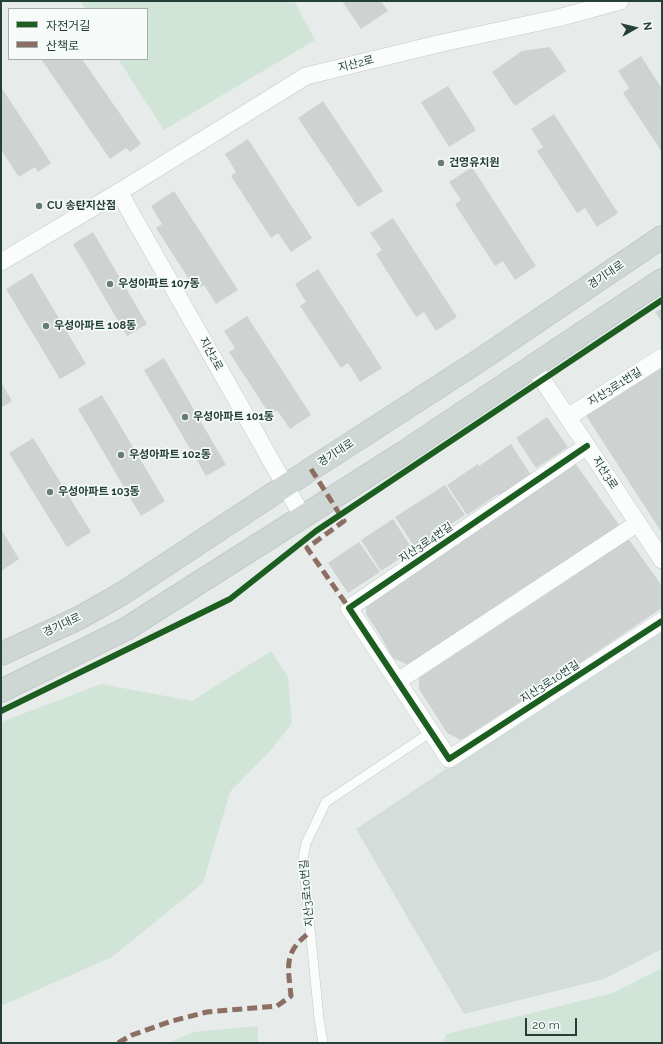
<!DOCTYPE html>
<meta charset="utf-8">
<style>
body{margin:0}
#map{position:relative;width:663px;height:1044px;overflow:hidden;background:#e7ecea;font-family:Raleway,"Noto Sans KR",sans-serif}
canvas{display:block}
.frame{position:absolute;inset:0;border:2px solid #244039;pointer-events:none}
.legend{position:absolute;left:8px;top:8px;width:140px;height:52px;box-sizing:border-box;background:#f6faf8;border:1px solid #a2b0ac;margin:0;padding:5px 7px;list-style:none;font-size:12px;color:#244039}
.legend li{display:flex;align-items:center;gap:8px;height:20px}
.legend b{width:20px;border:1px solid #a2b0ac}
.north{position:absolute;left:615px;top:8px;width:40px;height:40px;-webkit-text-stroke:3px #f6faf8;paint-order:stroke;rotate:82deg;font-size:11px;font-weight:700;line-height:16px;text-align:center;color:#244039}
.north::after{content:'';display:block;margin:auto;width:14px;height:18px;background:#244039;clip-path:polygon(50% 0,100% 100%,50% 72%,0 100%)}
.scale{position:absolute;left:525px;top:1018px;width:52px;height:18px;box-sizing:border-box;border:2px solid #244039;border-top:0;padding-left:5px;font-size:12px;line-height:14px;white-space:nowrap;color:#244039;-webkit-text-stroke:3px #f6faf8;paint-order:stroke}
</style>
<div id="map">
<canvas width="663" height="1044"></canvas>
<div class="frame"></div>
<ul class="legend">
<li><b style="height:5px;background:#1b5e20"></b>자전거길</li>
<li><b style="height:5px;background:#8d6e63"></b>산책로</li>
</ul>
<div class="north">N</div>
<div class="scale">20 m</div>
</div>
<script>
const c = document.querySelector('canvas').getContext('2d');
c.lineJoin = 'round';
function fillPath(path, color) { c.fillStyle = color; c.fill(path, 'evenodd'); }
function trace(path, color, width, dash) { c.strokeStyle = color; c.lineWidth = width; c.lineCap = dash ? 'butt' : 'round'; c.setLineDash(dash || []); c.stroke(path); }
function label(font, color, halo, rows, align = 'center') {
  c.font = font + ' Raleway,"Noto Sans KR",sans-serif'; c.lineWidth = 3.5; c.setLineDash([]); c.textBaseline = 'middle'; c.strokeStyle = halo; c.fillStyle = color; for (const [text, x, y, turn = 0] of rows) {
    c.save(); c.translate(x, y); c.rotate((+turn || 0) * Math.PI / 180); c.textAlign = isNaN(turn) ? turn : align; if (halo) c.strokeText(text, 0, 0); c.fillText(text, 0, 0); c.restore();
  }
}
fillPath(new Path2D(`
 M 662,625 L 662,949 L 604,979 L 464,1014 L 356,829 Z`), '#d5ddda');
fillPath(new Path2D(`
 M 80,1 L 294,1 L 315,40 L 164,130 L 118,59 L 147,59 L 147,9 L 86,9 Z
 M 271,651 L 288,677 L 292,723 L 272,749 L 230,792 L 203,883 L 112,957 L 1,1006 L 1,722 L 101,684 L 192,701 Z
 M 662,968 L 662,1043 L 443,1043 L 446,1034 L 613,993 Z
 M 258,1026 L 258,1043 L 168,1043 L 194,1032 Z`), '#d1e4d8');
fillPath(new Path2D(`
 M 342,1 L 381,1 L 388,11 L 361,29 Z
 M 550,47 L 566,71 L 515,106 L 492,72 L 522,51 Z
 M 641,56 L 662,89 L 662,152 L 623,93 L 629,88 L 618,71 Z
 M 41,59 L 82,59 L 141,144 L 130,152 L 126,148 L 110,159 Z
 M 448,86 L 476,130 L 449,147 L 421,102 Z
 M 1,87 L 51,163 L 38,172 L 35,167 L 19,177 L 1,150 Z
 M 323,101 L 383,191 L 358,207 L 298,118 Z
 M 554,114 L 618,213 L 597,227 L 585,208 L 577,213 L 537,151 L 543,147 L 531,129 Z
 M 248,139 L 312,238 L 291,252 L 278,233 L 271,238 L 231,176 L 236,172 L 225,154 Z
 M 472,167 L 536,266 L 515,280 L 503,261 L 495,266 L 455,204 L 461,200 L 449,182 Z
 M 174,191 L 238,290 L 216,304 L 204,285 L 196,290 L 156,228 L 162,224 L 151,206 Z
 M 393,218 L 457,317 L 436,331 L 424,312 L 416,317 L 376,254 L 382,250 L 370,233 Z
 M 93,232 L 147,324 L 127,336 L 73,244 Z
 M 318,269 L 382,368 L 360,382 L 348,363 L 341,368 L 300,306 L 306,302 L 295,284 Z
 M 32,273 L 86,364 L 60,379 L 6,289 Z
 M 662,308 L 662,322 L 655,312 Z
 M 247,316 L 311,415 L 290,429 L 277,410 L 270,415 L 229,352 L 235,348 L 224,331 Z
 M 164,358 L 226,465 L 206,476 L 144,370 Z
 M 662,366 L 662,533 L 585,414 Z
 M 1,382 L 12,401 L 1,408 Z
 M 102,395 L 165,501 L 141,516 L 78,409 Z
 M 547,417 L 568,447 L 536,468 L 516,438 Z
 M 33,438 L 91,532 L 67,547 L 9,453 Z
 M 511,444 L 531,475 L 500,496 L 498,494 L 467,515 L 447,485 L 478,464 L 479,466 Z
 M 575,463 L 620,526 L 408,665 L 393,658 L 380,635 L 366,614 L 366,602 Z
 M 445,485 L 465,515 L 415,548 L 395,517 Z
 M 393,519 L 413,550 L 381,571 L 361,540 Z
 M 1,529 L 19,559 L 1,571 Z
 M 628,538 L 662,586 L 662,608 L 550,683 L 461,740 L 447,733 L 419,689 L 419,678 L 568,580 Z
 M 359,542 L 380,572 L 348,593 L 328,563 Z`), '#ced3d1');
const service = new Path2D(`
 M 323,1043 L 319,1018 L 303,859 L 306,843 L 326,802 L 431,732`);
const minor = new Path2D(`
 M 119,192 L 303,517
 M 1,262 L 119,192 L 306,76 L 442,43 L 558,18 L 620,1
 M 533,366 L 587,446 L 662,560
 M 568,417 L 662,357
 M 587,446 L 349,608 L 449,759 L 662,621
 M 398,681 L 638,523`);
const primary = new Path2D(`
 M 1,654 L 79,618 L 123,593 L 285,486 L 480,360 L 662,237
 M 1,691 L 126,629 L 403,453 L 662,280`);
trace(service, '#c4c9c7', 10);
trace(minor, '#c4c9c7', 18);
trace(primary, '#c2cac9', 24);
trace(service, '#fbfcfc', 9);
trace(minor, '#fbfcfc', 17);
trace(primary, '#cfd7d5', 22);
trace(new Path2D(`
 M 311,469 L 344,521 L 307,548 L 349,608
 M 118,1043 L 132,1035 L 172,1021 L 207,1012 L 277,1006 L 291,996 C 288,965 283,953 310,932`), '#8d6e63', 5, [10, 5]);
trace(new Path2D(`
 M 587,446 L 349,608 L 449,759 L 662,621
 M 1,711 L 230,599 L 316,531 L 662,300`), '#1b5e20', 6);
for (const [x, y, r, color] of [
 [441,163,4,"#687c77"],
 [39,206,4,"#687c77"],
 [110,284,4,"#687c77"],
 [46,326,4,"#687c77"],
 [185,417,4,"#687c77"],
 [121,455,4,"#687c77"],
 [50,492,4,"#687c77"]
]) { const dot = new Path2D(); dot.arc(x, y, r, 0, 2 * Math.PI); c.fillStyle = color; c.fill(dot); trace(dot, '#f6faf8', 1.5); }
label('11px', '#244039', '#f6faf8', [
 ["지산2로",356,64,-14],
 ["경기대로",606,275,-34],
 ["지산2로",211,354,61],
 ["지산3로1번길",615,387,-32],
 ["경기대로",336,453,-33],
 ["지산3로",605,473,57],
 ["지산3로4번길",426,543,-34],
 ["경기대로",62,625,-25],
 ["지산3로10번길",550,682,-33],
 ["지산3로10번길",307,893,-95]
]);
label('bold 11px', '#244039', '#f6faf8', [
 ["건영유치원",449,163],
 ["CU 송탄지산점",47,206],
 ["우성아파트 107동",118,284],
 ["우성아파트 108동",54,326],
 ["우성아파트 101동",193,417],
 ["우성아파트 102동",129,455],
 ["우성아파트 103동",58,492]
], 'left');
</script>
